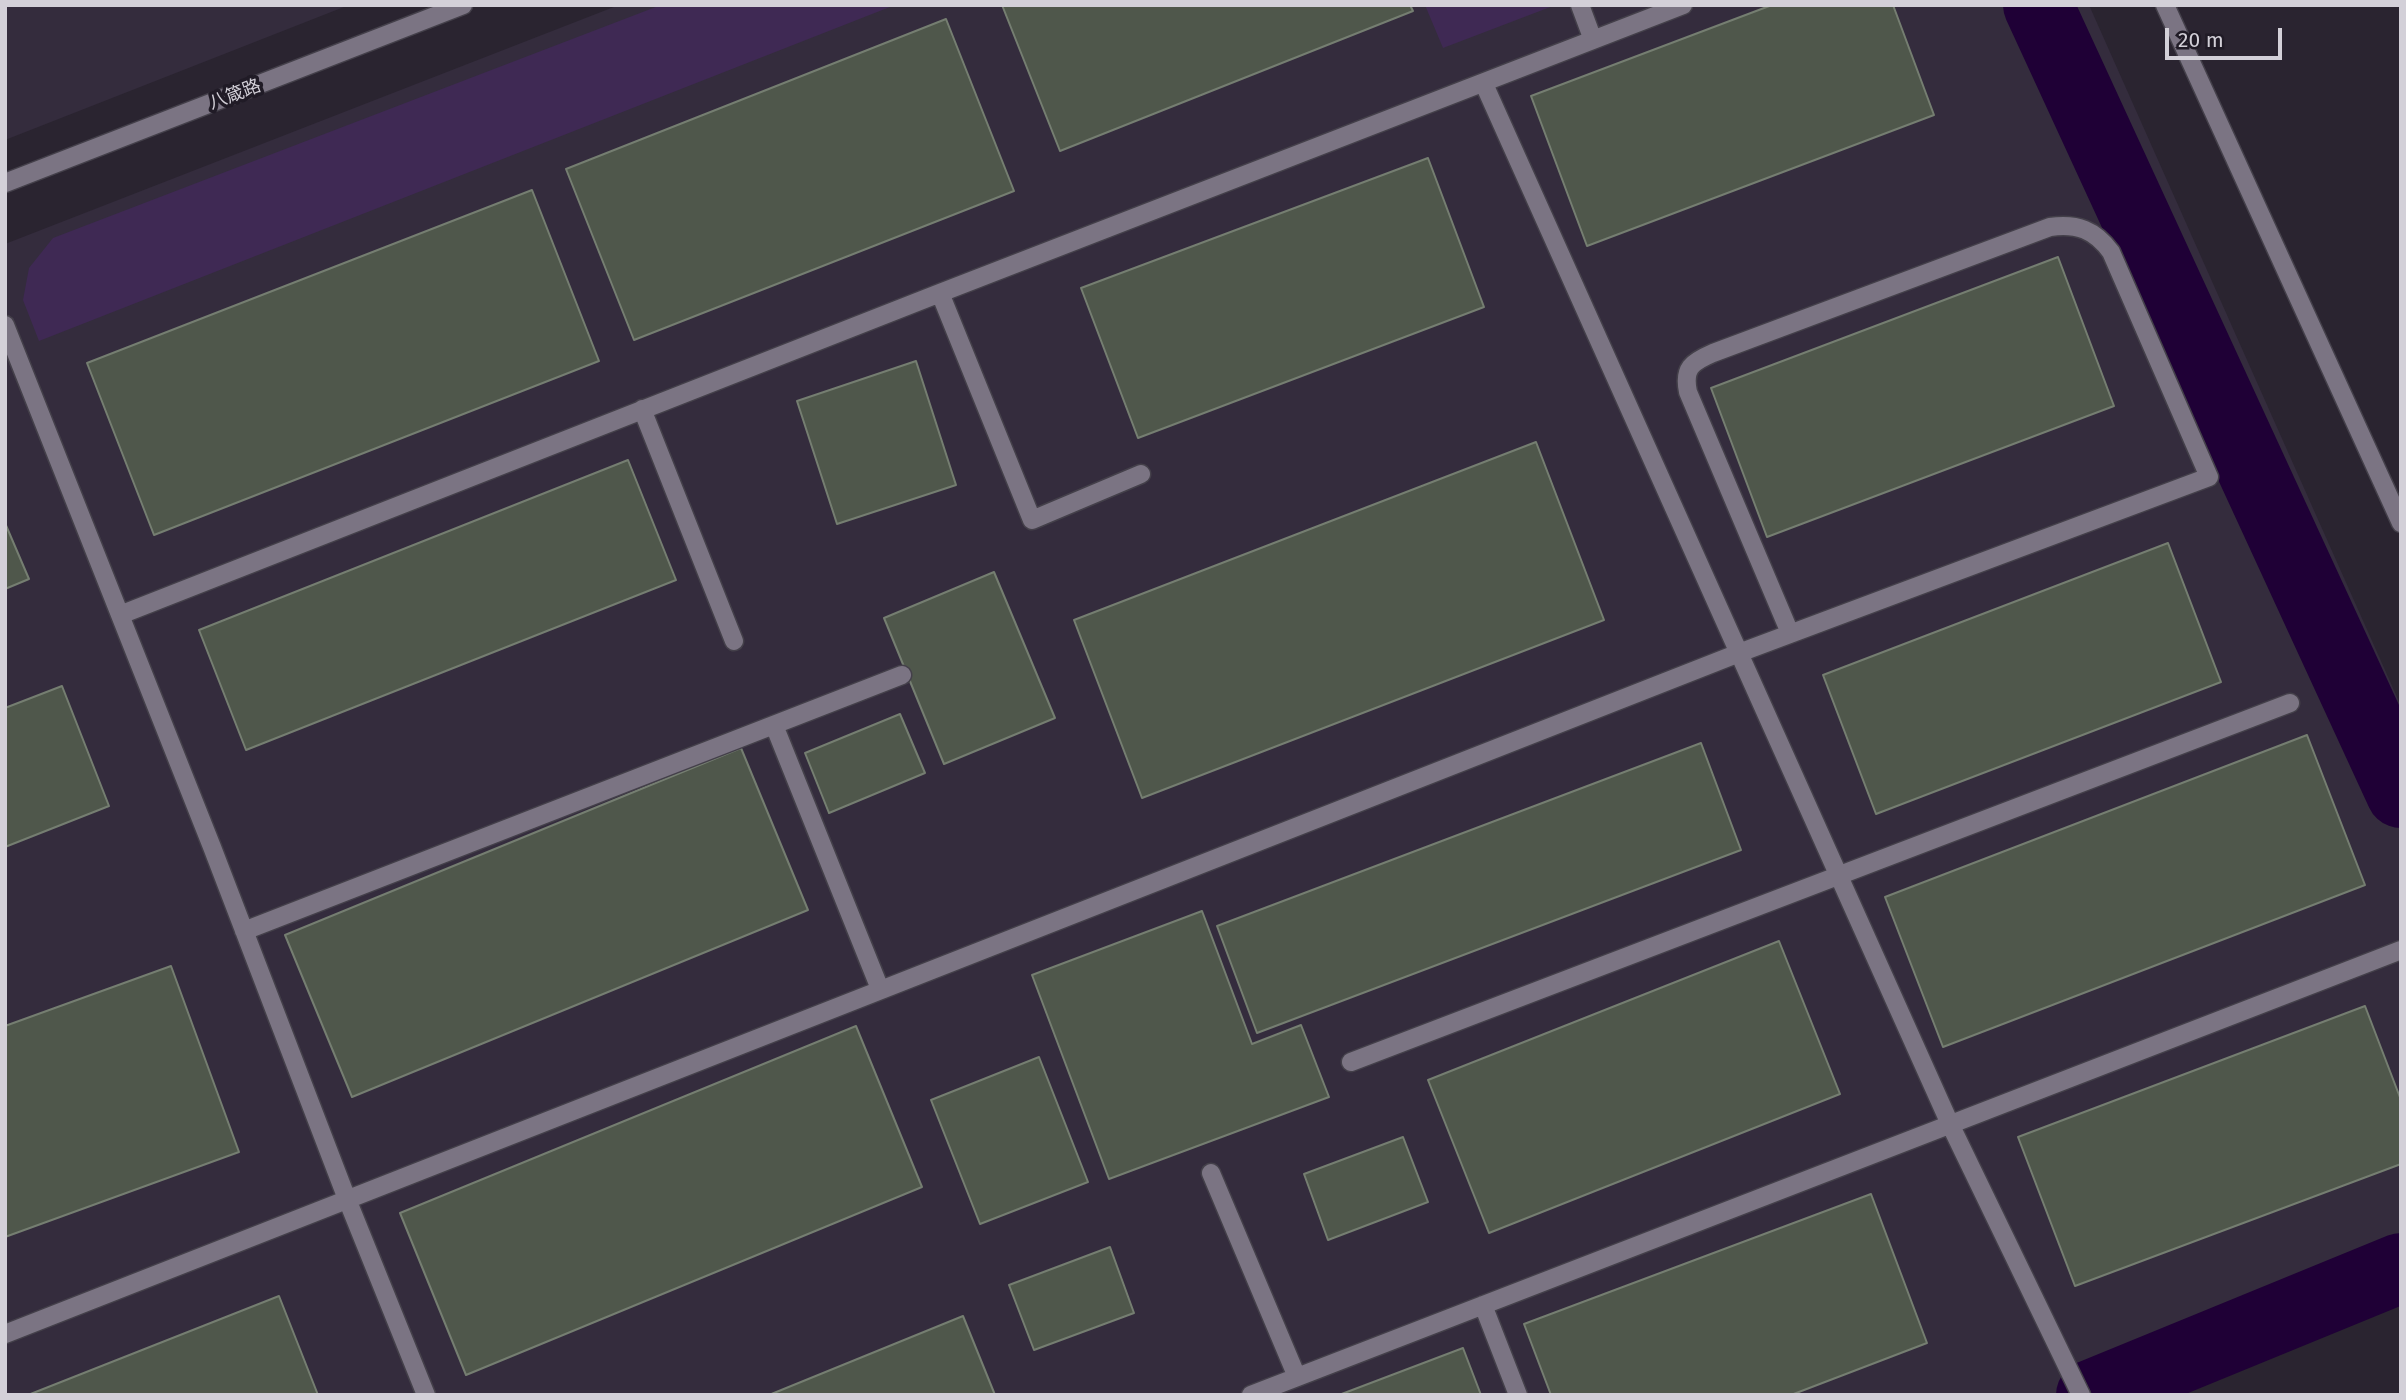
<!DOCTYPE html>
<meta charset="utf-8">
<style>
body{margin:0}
#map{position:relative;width:2406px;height:1400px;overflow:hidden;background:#2a2430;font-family:"Fira Sans",sans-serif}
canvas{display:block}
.frame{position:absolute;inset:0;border:7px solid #d3d0d8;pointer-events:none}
.scale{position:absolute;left:2165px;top:28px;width:117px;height:32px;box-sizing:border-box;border:4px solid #d3d0d8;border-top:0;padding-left:9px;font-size:21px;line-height:24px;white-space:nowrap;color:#d3d0d8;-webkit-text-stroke:5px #201b26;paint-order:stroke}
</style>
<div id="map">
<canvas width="2406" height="1400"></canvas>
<div class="frame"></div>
<div class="scale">20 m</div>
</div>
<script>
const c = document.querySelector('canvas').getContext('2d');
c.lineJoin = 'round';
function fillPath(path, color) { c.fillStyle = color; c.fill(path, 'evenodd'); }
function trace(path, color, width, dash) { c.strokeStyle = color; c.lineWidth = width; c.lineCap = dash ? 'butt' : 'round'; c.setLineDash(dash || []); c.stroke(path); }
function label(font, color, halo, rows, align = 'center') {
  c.font = font + ' "Fira Sans","Noto Sans SC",sans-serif'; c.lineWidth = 7; c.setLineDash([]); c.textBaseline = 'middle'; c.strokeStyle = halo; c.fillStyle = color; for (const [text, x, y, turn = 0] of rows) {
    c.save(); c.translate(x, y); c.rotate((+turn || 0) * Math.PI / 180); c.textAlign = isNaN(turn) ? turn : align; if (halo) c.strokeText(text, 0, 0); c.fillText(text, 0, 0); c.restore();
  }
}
fillPath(new Path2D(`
 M 5,5 L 349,5 L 5,140 Z
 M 619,5 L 2089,5 L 2401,706 L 2401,1250 L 2058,1395 L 5,1395 L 5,244 Z`), '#342c3d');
fillPath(new Path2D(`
 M 661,5 L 895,5 L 39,341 L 23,300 L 29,268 L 53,238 Z
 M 1425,5 L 1553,5 L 1553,6 L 1443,48 Z`), '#3f2954');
trace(new Path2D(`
 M 2038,5 L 2401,793
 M 2091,1395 L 2401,1268`), '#1f0036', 70);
const building = new Path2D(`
 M 1002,5 L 1410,5 L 1413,11 L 1060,151 Z
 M 1772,5 L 1893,5 L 1934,115 L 1587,246 L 1531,96 Z
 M 946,19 L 1014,191 L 634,340 L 566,169 Z
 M 1428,158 L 1484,307 L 1138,438 L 1081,288 Z
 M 532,190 L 599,361 L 154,535 L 87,363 Z
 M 2058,257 L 2114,406 L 1767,537 L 1711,388 Z
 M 916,361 L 956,485 L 837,524 L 797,401 Z
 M 1536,442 L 1604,620 L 1142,798 L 1074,620 Z
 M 628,460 L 676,580 L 246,750 L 199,630 Z
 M 5,523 L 29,579 L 5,589 Z
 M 2168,543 L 2221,682 L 1876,814 L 1823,675 Z
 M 994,572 L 1055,718 L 944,764 L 884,618 Z
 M 62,686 L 109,806 L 5,847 L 5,708 Z
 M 900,714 L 925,773 L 829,813 L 805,753 Z
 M 2307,735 L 2365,885 L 1943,1047 L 1885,897 Z
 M 1701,743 L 1741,850 L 1257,1033 L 1217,926 Z
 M 741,748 L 808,910 L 352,1097 L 285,935 Z
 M 1202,911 L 1252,1044 L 1301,1025 L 1329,1097 L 1109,1179 L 1032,975 Z
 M 1779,941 L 1840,1094 L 1489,1233 L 1428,1080 Z
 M 171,966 L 239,1152 L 5,1237 L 5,1026 Z
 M 2365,1006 L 2401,1100 L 2401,1164 L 2075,1286 L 2018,1137 Z
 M 856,1026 L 922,1187 L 466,1375 L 400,1213 Z
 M 1039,1057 L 1088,1182 L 980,1224 L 931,1100 Z
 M 1403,1137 L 1428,1202 L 1328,1240 L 1304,1174 Z
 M 1871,1194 L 1927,1343 L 1791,1395 L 1551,1395 L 1524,1324 Z
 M 1110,1247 L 1134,1313 L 1034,1350 L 1009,1285 Z
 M 279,1296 L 318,1395 L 28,1395 Z
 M 963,1316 L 995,1395 L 769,1395 Z
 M 1463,1348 L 1481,1395 L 1339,1395 Z`);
fillPath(building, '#4f574b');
trace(building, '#757e71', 2);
const minor = new Path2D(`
 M 1580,5 L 1593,40
 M 2165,5 L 2401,523
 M 1484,84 L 1950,1124 L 2081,1395
 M 5,183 L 463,5
 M 940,293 L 1032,520 L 1141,474
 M 5,325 L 212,847 L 347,1199 L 426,1395
 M 642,409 L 734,641
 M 120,615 L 940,293 L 1683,5
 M 774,725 L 880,989
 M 244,931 L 902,675
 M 1351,1062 L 2290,703
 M 1211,1173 L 1297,1377
 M 1483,1305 L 1518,1395
 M 5,1334 L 1739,653 L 2209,477 L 2111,252 C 2095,230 2077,223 2050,227 L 1713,353 C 1692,362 1683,368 1688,392 L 1790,633
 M 1251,1395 L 2401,950`);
trace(minor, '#44404a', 21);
trace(minor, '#7b7483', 18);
label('18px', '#d3d0d8', '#201b26', [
 ["八箴路",235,95,-21]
]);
</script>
